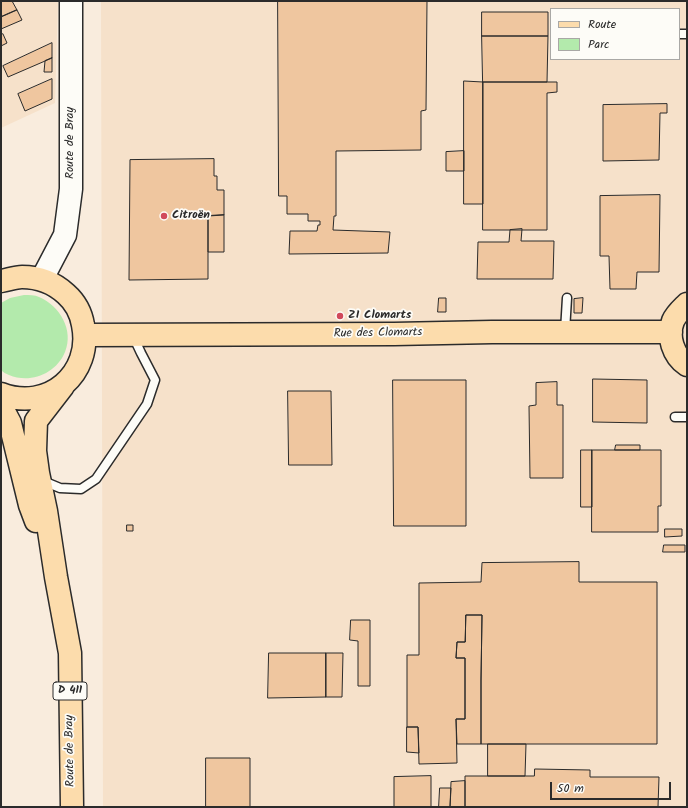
<!DOCTYPE html>
<meta charset="utf-8">
<style>
body{margin:0}
#map{position:relative;width:688px;height:808px;overflow:hidden;background:#f9ecdd;font-family:Kalam,sans-serif}
canvas{display:block}
.frame{position:absolute;inset:0;border:2px solid #2b2b2b;pointer-events:none}
.legend{position:absolute;left:550px;top:8px;width:130px;height:52px;box-sizing:border-box;background:#fdfcf7;border:1px solid #a9a8a5;margin:0;padding:5px 7px;list-style:none;font-size:12px;color:#2b2b2b}
.legend li{display:flex;align-items:center;gap:8px;height:20px}
.legend b{width:20px;border:1px solid #a9a8a5}
.scale{position:absolute;left:550px;top:782px;width:121px;height:18px;box-sizing:border-box;border:2px solid #2b2b2b;border-top:0;padding-left:5px;font-size:12px;line-height:14px;white-space:nowrap;color:#2b2b2b;-webkit-text-stroke:3px #fdfcf7;paint-order:stroke}
</style>
<div id="map">
<canvas width="688" height="808"></canvas>
<div class="frame"></div>
<ul class="legend">
<li><b style="height:5px;background:#fcdcac"></b>Route</li>
<li><b style="height:11px;background:#b3eaac"></b>Parc</li>
</ul>
<div class="scale">50 m</div>
</div>
<script>
const c = document.querySelector('canvas').getContext('2d');
c.lineJoin = 'round';
function fillPath(path, color) { c.fillStyle = color; c.fill(path, 'evenodd'); }
function trace(path, color, width, dash) { c.strokeStyle = color; c.lineWidth = width; c.lineCap = dash ? 'butt' : 'round'; c.setLineDash(dash || []); c.stroke(path); }
function label(font, color, halo, rows, align = 'center') {
  c.font = font + ' Kalam,sans-serif'; c.lineWidth = 3.5; c.setLineDash([]); c.textBaseline = 'middle'; c.strokeStyle = halo; c.fillStyle = color; for (const [text, x, y, turn = 0] of rows) {
    c.save(); c.translate(x, y); c.rotate((+turn || 0) * Math.PI / 180); c.textAlign = isNaN(turn) ? turn : align; if (halo) c.strokeText(text, 0, 0); c.fillText(text, 0, 0); c.restore();
  }
}
fillPath(new Path2D(`
 M 1,1 L 58,1 L 55,103 L 1,128 Z
 M 101,1 L 687,1 L 687,807 L 103,807 ZM 551,9 L 679,9 L 679,59 L 551,59 Z`), '#f6e1ca');
fillPath(new Path2D(`
 M 24,295 C 29,295 35,295 39,297 C 60,306 74,330 65,352 C 56,374 30,384 9,375 C 6,374 3,372 1,370 L 1,303 L 10,298 Z`), '#b3eaac');
const building = new Path2D(`
 M 1,1 L 12,1 L 17,10 L 1,17 Z
 M 278,1 L 427,1 L 426,110 L 421,111 L 421,150 L 336,151 L 336,216 L 334,216 L 333,230 L 390,232 L 388,253 L 289,254 L 290,231 L 317,231 L 318,225 L 320,225 L 320,221 L 308,221 L 308,214 L 287,214 L 287,196 L 279,196 Z
 M 17,10 L 22,20 L 1,29 L 1,17 Z
 M 482,12 L 548,12 L 548,36 L 482,36 Z
 M 3,34 L 7,43 L 1,46 L 1,35 Z
 M 482,36 L 548,36 L 547,82 L 483,82 Z
 M 52,43 L 52,58 L 8,77 L 3,66 Z
 M 52,58 L 52,72 L 44,72 L 45,61 Z
 M 52,79 L 52,99 L 25,111 L 18,94 Z
 M 464,81 L 483,82 L 483,204 L 464,204 Z
 M 483,82 L 557,82 L 557,92 L 547,93 L 547,230 L 483,230 Z
 M 667,104 L 667,113 L 660,113 L 659,160 L 603,161 L 603,105 Z
 M 464,151 L 464,171 L 446,171 L 446,152 Z
 M 214,159 L 214,176 L 217,176 L 217,190 L 224,190 L 224,215 L 208,216 L 208,279 L 129,280 L 130,160 Z
 M 660,195 L 659,272 L 637,272 L 636,289 L 610,289 L 609,256 L 600,256 L 600,196 Z
 M 224,215 L 224,252 L 208,252 L 208,216 Z
 M 522,229 L 521,241 L 554,241 L 553,279 L 477,279 L 478,242 L 509,242 L 510,230 Z
 M 439,298 L 446,298 L 446,312 L 438,312 Z
 M 583,298 L 582,313 L 574,313 L 574,299 Z
 M 593,379 L 647,380 L 647,423 L 593,422 Z
 M 393,380 L 466,380 L 466,526 L 394,526 Z
 M 557,382 L 557,405 L 563,405 L 563,478 L 530,478 L 529,406 L 536,405 L 536,383 Z
 M 288,391 L 331,391 L 332,465 L 289,465 Z
 M 616,445 L 640,445 L 640,450 L 615,450 Z
 M 581,450 L 592,450 L 592,507 L 581,507 Z
 M 592,450 L 661,450 L 661,506 L 658,506 L 658,532 L 592,532 Z
 M 127,525 L 133,525 L 133,531 L 127,531 Z
 M 665,529 L 682,529 L 682,536 L 665,537 Z
 M 664,545 L 685,545 L 685,552 L 663,552 Z
 M 579,562 L 579,582 L 657,582 L 657,744 L 481,744 L 481,680 L 482,615 L 466,615 L 465,642 L 457,642 L 456,658 L 465,658 L 465,719 L 456,719 L 457,763 L 419,764 L 418,727 L 407,727 L 407,655 L 419,655 L 419,583 L 481,582 L 482,563 Z
 M 466,615 L 482,615 L 481,680 L 481,744 L 457,744 L 456,719 L 465,719 L 465,658 L 456,658 L 457,642 L 465,642 Z
 M 351,620 L 370,620 L 370,686 L 358,686 L 358,641 L 350,640 Z
 M 269,653 L 326,653 L 326,697 L 268,698 Z
 M 326,653 L 343,653 L 342,697 L 326,697 Z
 M 407,727 L 418,727 L 419,753 L 407,752 Z
 M 488,744 L 526,744 L 525,776 L 488,776 Z
 M 206,758 L 250,758 L 250,807 L 206,807 Z
 M 535,769 L 590,770 L 590,777 L 659,777 L 658,807 L 465,807 L 465,776 L 534,776 Z
 M 431,776 L 431,807 L 394,807 L 394,777 Z
 M 465,781 L 465,807 L 450,807 L 451,782 Z
 M 440,788 L 451,788 L 450,807 L 439,807 Z`);
fillPath(building, '#efc69f');
trace(building, '#2b2b2b', 1);
const lane = new Path2D(`
 M 679,34 L 687,34
 M 565,331 L 567,298
 M 675,417 L 687,417
 M 44,480 L 48,483 L 60,488 L 81,489 L 96,479 L 147,404 L 155,380 L 141,353 L 133,336`);
const secondary = new Path2D(`
 M 42,279 L 65,235 L 71,189 L 71,1`);
const primary = new Path2D(`
 M 1,281 C 8,280 15,277 22,277 C 38,277 54,283 66,294 C 75,302 81,313 83,325 C 93,374 48,412 1,394
 M 687,304 C 682,309 676,314 673,321 C 667,336 673,356 687,365
 M 86,335 L 394,334 L 492,332 L 671,332
 M 63,386 L 36,421 L 35,451 L 38,473 L 46,511 L 56,577 L 70,653 L 72,807
 M 1,406 L 10,423 L 30,505 L 36,521`);
trace(lane, '#2b2b2b', 11);
trace(secondary, '#2b2b2b', 25);
trace(primary, '#2b2b2b', 25);
trace(lane, '#fdfcf7', 8);
trace(secondary, '#fdfcf7', 22);
trace(primary, '#fcdcac', 22);
for (const [x, y, r, color] of [
 [164,216,4,"#d1495b"],
 [340,316,4,"#d1495b"]
]) { const dot = new Path2D(); dot.arc(x, y, r, 0, 2 * Math.PI); c.fillStyle = color; c.fill(dot); trace(dot, '#fdfcf7', 1.5); }
for (const [x, y, w] of [
 [70,691,34]
]) { const box = new Path2D(); box.roundRect(x - w / 2, y - 9, w, 18, 3); c.fillStyle = '#fdfcf7'; c.fill(box); trace(box, '#2b2b2b', 1); }
label('bold 11px', '#2b2b2b', null, [
 ["D 411",70,691]
]);
label('12px', '#2b2b2b', '#fdfcf7', [
 ["Route de Bray",71,143,-90],
 ["Rue des Clomarts",378,334,-1],
 ["Route de Bray",71,751,-91]
]);
label('bold 12px', '#2b2b2b', '#fdfcf7', [
 ["Citroën",172,216],
 ["ZI Clomarts",348,316]
], 'left');
</script>
